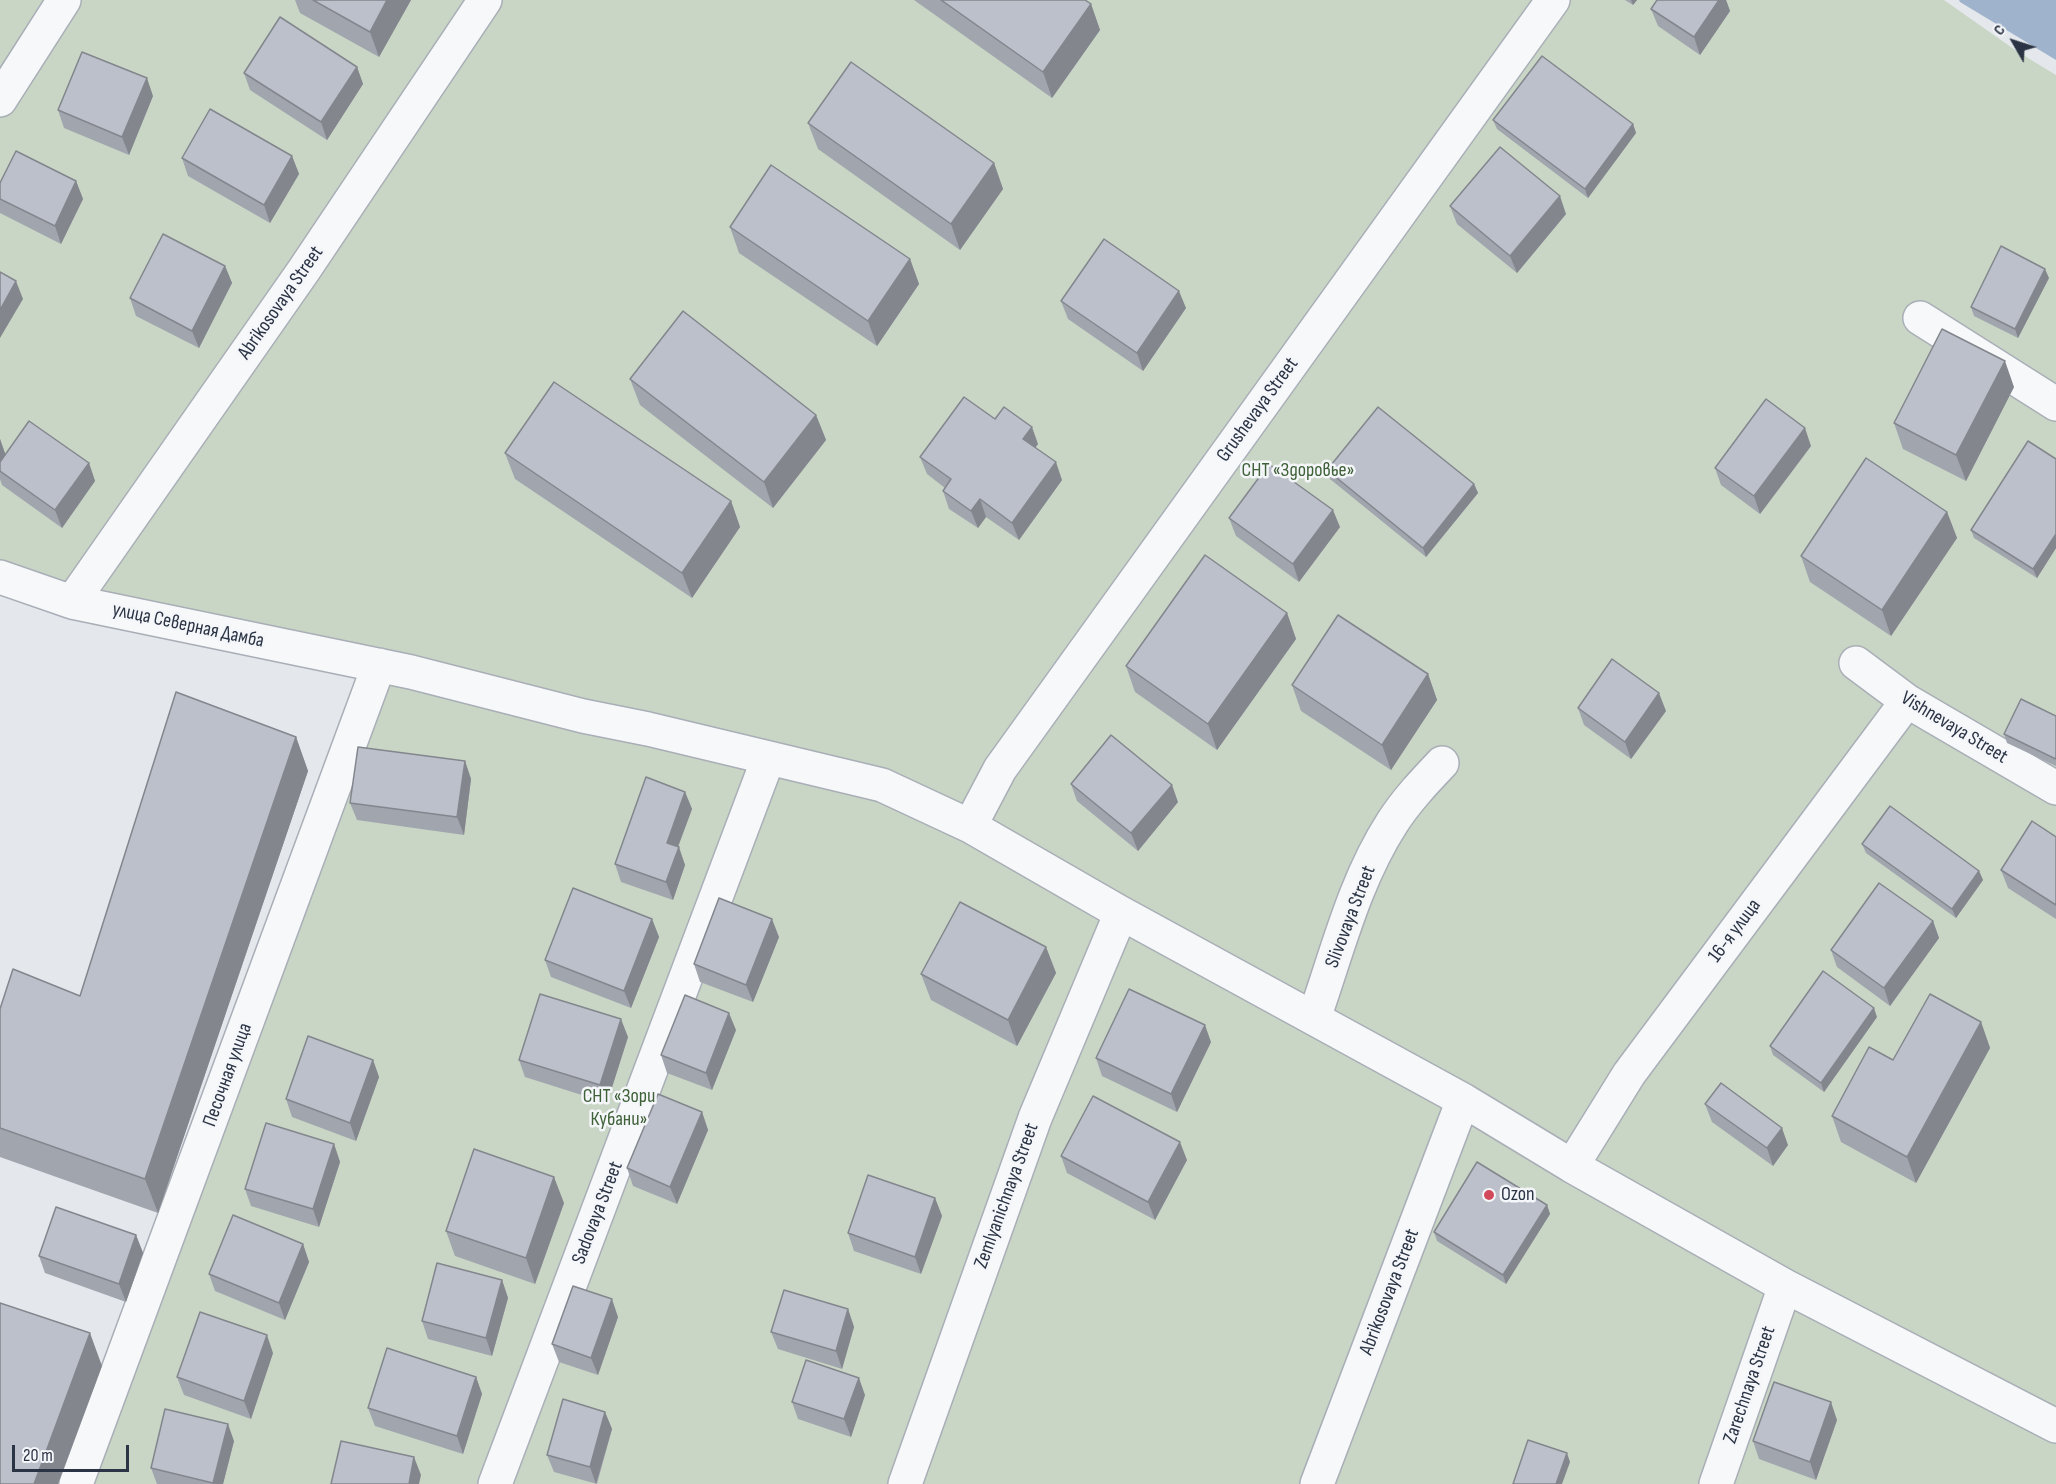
<!DOCTYPE html>
<meta charset="utf-8">
<style>
body{margin:0}
#map{position:relative;width:2056px;height:1484px;overflow:hidden;background:#e4e7ec;font-family:"Sofia Sans Condensed",sans-serif}
canvas{display:block}
.north{position:absolute;left:1984px;top:12px;width:60px;height:60px;-webkit-text-stroke:4px #f4f6f9;paint-order:stroke;rotate:309deg;font-size:16px;font-weight:700;line-height:24px;text-align:center;color:#2b3445}
.north::after{content:'';display:block;margin:auto;width:21px;height:27px;background:#2b3445;clip-path:polygon(50% 0,100% 100%,50% 72%,0 100%)}
.scale{position:absolute;left:12px;top:1445px;width:117px;height:27px;box-sizing:border-box;border:3px solid #2b3445;border-top:0;padding-left:8px;font-size:18px;line-height:21px;white-space:nowrap;color:#2b3445;-webkit-text-stroke:4px #f4f6f9;paint-order:stroke}
</style>
<div id="map">
<canvas width="2056" height="1484"></canvas>
<div class="north">С</div>
<div class="scale">20 m</div>
</div>
<script>
const c = document.querySelector('canvas').getContext('2d');
c.lineJoin = 'round';
function fillPath(path, color) { c.fillStyle = color; c.fill(path, 'evenodd'); }
function trace(path, color, width, dash) { c.strokeStyle = color; c.lineWidth = width; c.lineCap = dash ? 'butt' : 'round'; c.setLineDash(dash || []); c.stroke(path); }
function label(font, color, halo, rows, align = 'center') {
  c.font = font + ' "Sofia Sans Condensed",sans-serif'; c.lineWidth = 5; c.setLineDash([]); c.textBaseline = 'middle'; c.strokeStyle = halo; c.fillStyle = color; for (const [text, x, y, turn = 0] of rows) {
    c.save(); c.translate(x, y); c.rotate((+turn || 0) * Math.PI / 180); c.textAlign = isNaN(turn) ? turn : align; if (halo) c.strokeText(text, 0, 0); c.fillText(text, 0, 0); c.restore();
  }
}
fillPath(new Path2D(`
 M 0,0 L 1944,0 L 2018,52 L 2056,75 L 2056,1484 L 82,1484 L 379,666 L 0,577 Z`), '#c9d6c5');
fillPath(new Path2D(`
 M 1959,0 L 2056,0 L 2056,60 L 1960,2 Z`), '#9fb4cc');
const minor = new Path2D(`
 M 0,100 L 64,0
 M 1920,318 L 2056,404
 M 0,577 L 72,602 L 411,672 L 583,716 L 648,729 L 882,785 L 970,826 L 1121,913 L 1463,1100 L 1572,1166 L 1785,1286 L 2056,1426
 M 72,602 L 304,270 L 485,0
 M 1856,663 L 1907,701 L 2056,788
 M 970,826 L 1000,769 L 1553,0
 M 1314,1018 C 1337,953 1354,882 1392,823 C 1406,801 1424,782 1442,763
 M 1572,1166 L 1629,1074 L 1907,701
 M 76,1484 L 379,665
 M 495,1484 L 768,759
 M 905,1484 L 1035,1118 L 1121,913
 M 1317,1484 L 1463,1100
 M 1716,1484 L 1785,1286`);
trace(minor, '#a9aeb7', 36);
trace(minor, '#f7f8fa', 33);
fillPath(new Path2D(`
 M 295,0 L 411,0 L 379,57 L 300,13 Z
 M 914,0 L 1085,0 L 1091,4 L 1100,30 L 1052,98 Z
 M 1625,0 L 1637,0 L 1633,5 Z
 M 1657,0 L 1726,0 L 1730,11 L 1700,55 L 1658,26 L 1651,9 Z
 M 357,67 L 363,84 L 327,140 L 250,90 L 244,73 Z
 M 153,96 L 129,155 L 64,128 L 58,110 Z
 M 1493,120 L 1633,124 L 1636,133 L 1588,198 L 1497,129 Z
 M 808,123 L 994,163 L 1003,189 L 960,250 L 818,149 Z
 M 292,156 L 299,174 L 270,223 L 188,176 L 182,158 Z
 M 76,181 L 83,199 L 61,244 L 0,213 L 0,183 Z
 M 1450,206 L 1566,214 L 1517,273 L 1457,224 Z
 M 730,227 L 910,259 L 919,284 L 877,346 L 739,253 Z
 M 225,266 L 232,283 L 199,348 L 136,316 L 130,298 Z
 M 2049,278 L 2018,338 L 1974,316 L 1971,307 Z
 M 1061,301 L 1186,308 L 1143,371 L 1068,319 Z
 M 630,379 L 816,415 L 826,440 L 773,508 L 640,405 Z
 M 2014,387 L 1966,481 L 1903,449 L 1894,423 Z
 M 995,419 L 1038,444 L 1035,448 L 1062,480 L 1019,540 L 986,517 L 978,528 L 949,509 L 943,491 L 945,488 L 927,474 L 920,457 Z
 M 0,439 L 5,454 L 89,463 L 95,481 L 62,528 L 2,485 L 0,479 Z
 M 1811,446 L 1760,514 L 1721,485 L 1715,468 Z
 M 505,453 L 731,501 L 740,527 L 692,598 L 515,479 Z
 M 2056,459 L 2056,548 L 2037,578 L 1974,538 L 1971,530 Z
 M 1327,470 L 1474,484 L 1478,493 L 1426,557 L 1330,479 Z
 M 1947,512 L 1957,538 L 1891,636 L 1810,582 L 1801,556 Z
 M 1229,518 L 1340,527 L 1299,582 L 1236,536 Z
 M 1287,613 L 1296,639 L 1217,750 L 1135,692 L 1126,666 Z
 M 1428,674 L 1437,700 L 1391,770 L 1301,711 L 1292,685 Z
 M 1578,708 L 1666,711 L 1631,759 L 1584,725 Z
 M 2056,716 L 2056,766 L 2007,743 L 2004,734 Z
 M 296,737 L 308,771 L 158,1213 L 0,1157 L 0,1009 L 80,996 Z
 M 465,761 L 471,779 L 464,835 L 357,820 L 350,803 Z
 M 1071,784 L 1178,802 L 1138,851 L 1077,801 Z
 M 685,792 L 692,809 L 678,847 L 685,865 L 673,900 L 621,882 L 615,864 Z
 M 2056,837 L 2056,919 L 2008,888 L 2001,870 Z
 M 1862,844 L 1979,871 L 1983,880 L 1956,918 L 1866,853 Z
 M 652,919 L 659,937 L 631,1008 L 551,977 L 545,960 Z
 M 1933,921 L 1939,938 L 1890,1006 L 1837,967 L 1831,950 Z
 M 779,937 L 753,1002 L 700,982 L 694,964 Z
 M 1046,947 L 1056,973 L 1017,1046 L 931,1000 L 921,974 Z
 M 1877,1017 L 1824,1092 L 1773,1055 L 1770,1046 Z
 M 1981,1022 L 1990,1048 L 1916,1183 L 1841,1142 L 1832,1116 L 1893,1060 Z
 M 736,1030 L 712,1090 L 667,1073 L 661,1055 Z
 M 628,1037 L 607,1103 L 525,1077 L 519,1060 Z
 M 1211,1042 L 1177,1112 L 1102,1076 L 1096,1058 Z
 M 373,1060 L 379,1077 L 356,1141 L 292,1117 L 286,1099 Z
 M 1705,1104 L 1788,1145 L 1773,1166 L 1712,1122 Z
 M 702,1112 L 708,1130 L 677,1204 L 633,1186 L 627,1168 Z
 M 334,1144 L 340,1162 L 319,1227 L 251,1206 L 245,1189 Z
 M 1061,1156 L 1187,1160 L 1155,1220 L 1067,1173 Z
 M 935,1198 L 942,1216 L 921,1274 L 854,1251 L 848,1233 Z
 M 564,1203 L 535,1284 L 455,1256 L 446,1231 Z
 M 1547,1205 L 1550,1214 L 1506,1284 L 1437,1241 L 1434,1232 Z
 M 136,1235 L 143,1253 L 126,1302 L 45,1273 L 39,1256 Z
 M 303,1244 L 309,1262 L 285,1320 L 215,1291 L 209,1274 Z
 M 502,1280 L 508,1298 L 492,1356 L 428,1339 L 422,1321 Z
 M 848,1309 L 854,1327 L 842,1369 L 778,1349 L 771,1332 Z
 M 618,1317 L 598,1375 L 559,1362 L 552,1344 Z
 M 273,1353 L 251,1419 L 184,1395 L 177,1377 Z
 M 476,1377 L 482,1394 L 463,1454 L 375,1426 L 368,1408 Z
 M 865,1395 L 851,1437 L 798,1419 L 792,1402 Z
 M 605,1412 L 612,1429 L 597,1484 L 554,1472 L 547,1455 Z
 M 1837,1420 L 1816,1480 L 1759,1459 L 1753,1441 Z
 M 234,1441 L 223,1484 L 157,1484 L 151,1468 Z`), '#a1a5ae');
fillPath(new Path2D(`
 M 387,0 L 411,0 L 379,57 L 370,32 Z
 M 1631,0 L 1637,0 L 1633,5 Z
 M 1719,0 L 1726,0 L 1730,11 L 1700,55 L 1694,37 Z
 M 1091,4 L 1100,30 L 1052,98 L 1043,72 Z
 M 357,67 L 363,84 L 327,140 L 321,122 Z
 M 147,78 L 153,96 L 129,155 L 122,137 Z
 M 1633,124 L 1636,133 L 1588,198 L 1585,189 Z
 M 292,156 L 299,174 L 270,223 L 264,205 Z
 M 994,163 L 1003,189 L 960,250 L 951,224 Z
 M 76,181 L 83,199 L 61,244 L 55,226 Z
 M 1560,196 L 1566,214 L 1517,273 L 1510,256 Z
 M 910,259 L 919,284 L 877,346 L 868,321 Z
 M 225,266 L 232,283 L 199,348 L 192,331 Z
 M 2045,269 L 2049,278 L 2018,338 L 2015,329 Z
 M 16,281 L 23,299 L 0,338 L 0,310 Z
 M 1179,291 L 1186,308 L 1143,371 L 1137,353 Z
 M 2005,361 L 2014,387 L 1966,481 L 1956,455 Z
 M 816,415 L 826,440 L 773,508 L 764,482 Z
 M 1032,427 L 1038,444 L 1029,456 L 1023,439 Z
 M 1805,428 L 1811,446 L 1760,514 L 1754,496 Z
 M 0,439 L 6,456 L 0,470 Z
 M 1056,462 L 1062,480 L 1019,540 L 1012,523 Z
 M 89,463 L 95,481 L 62,528 L 55,510 Z
 M 1474,484 L 1478,493 L 1426,557 L 1423,548 Z
 M 980,499 L 986,517 L 978,528 L 971,511 Z
 M 731,501 L 740,527 L 692,598 L 682,573 Z
 M 1333,510 L 1340,527 L 1299,582 L 1293,564 Z
 M 1947,512 L 1957,538 L 1891,636 L 1882,610 Z
 M 2056,534 L 2056,548 L 2037,578 L 2033,569 Z
 M 1287,613 L 1296,639 L 1217,750 L 1208,724 Z
 M 1428,674 L 1437,700 L 1391,770 L 1382,745 Z
 M 1659,693 L 1666,711 L 1631,759 L 1625,742 Z
 M 296,737 L 308,771 L 158,1213 L 145,1179 Z
 M 465,761 L 471,779 L 464,835 L 457,817 Z
 M 1172,785 L 1178,802 L 1138,851 L 1131,833 Z
 M 685,792 L 692,809 L 673,860 L 667,843 Z
 M 679,847 L 685,865 L 673,900 L 666,882 Z
 M 1979,871 L 1983,880 L 1956,918 L 1952,909 Z
 M 652,919 L 659,937 L 631,1008 L 624,991 Z
 M 772,919 L 779,937 L 753,1002 L 746,985 Z
 M 1933,921 L 1939,938 L 1890,1006 L 1884,988 Z
 M 1046,947 L 1056,973 L 1017,1046 L 1008,1020 Z
 M 1874,1008 L 1877,1017 L 1824,1092 L 1821,1083 Z
 M 729,1013 L 736,1030 L 712,1090 L 706,1073 Z
 M 621,1019 L 628,1037 L 607,1103 L 600,1085 Z
 M 1981,1022 L 1990,1048 L 1916,1183 L 1907,1157 Z
 M 1205,1025 L 1211,1042 L 1177,1112 L 1171,1094 Z
 M 373,1060 L 379,1077 L 356,1141 L 350,1123 Z
 M 702,1112 L 708,1130 L 677,1204 L 670,1187 Z
 M 1782,1128 L 1788,1145 L 1773,1166 L 1767,1148 Z
 M 1180,1142 L 1187,1160 L 1155,1220 L 1148,1202 Z
 M 334,1144 L 340,1162 L 319,1227 L 313,1209 Z
 M 554,1177 L 564,1203 L 535,1284 L 526,1258 Z
 M 935,1198 L 942,1216 L 921,1274 L 915,1257 Z
 M 1547,1205 L 1550,1214 L 1506,1284 L 1503,1275 Z
 M 136,1235 L 143,1253 L 126,1302 L 119,1284 Z
 M 303,1244 L 309,1262 L 285,1320 L 279,1303 Z
 M 502,1280 L 508,1298 L 492,1356 L 486,1338 Z
 M 612,1299 L 618,1317 L 598,1375 L 591,1358 Z
 M 848,1309 L 854,1327 L 842,1369 L 836,1351 Z
 M 90,1333 L 102,1366 L 58,1484 L 34,1484 Z
 M 267,1335 L 273,1353 L 251,1419 L 244,1401 Z
 M 476,1377 L 482,1394 L 463,1454 L 457,1436 Z
 M 859,1378 L 865,1395 L 851,1437 L 844,1419 Z
 M 1831,1402 L 1837,1420 L 1816,1480 L 1810,1462 Z
 M 605,1412 L 612,1429 L 596,1484 L 590,1467 Z
 M 228,1424 L 234,1441 L 223,1484 L 213,1484 Z
 M 1567,1453 L 1570,1462 L 1562,1484 L 1556,1484 Z
 M 414,1457 L 421,1475 L 419,1484 L 409,1484 Z`), '#83868d');
const building = new Path2D(`
 M 313,0 L 387,0 L 370,32 Z
 M 941,0 L 1085,0 L 1091,4 L 1043,72 Z
 M 1657,0 L 1719,0 L 1694,37 L 1651,9 Z
 M 280,17 L 357,67 L 321,122 L 244,73 Z
 M 82,52 L 147,78 L 122,137 L 58,110 Z
 M 1542,56 L 1633,124 L 1585,189 L 1493,120 Z
 M 851,62 L 994,163 L 951,224 L 808,123 Z
 M 210,109 L 292,156 L 264,205 L 182,158 Z
 M 1500,147 L 1560,196 L 1510,256 L 1450,206 Z
 M 16,151 L 76,181 L 55,226 L 0,199 L 0,183 Z
 M 771,165 L 910,259 L 868,321 L 730,227 Z
 M 163,234 L 225,266 L 192,331 L 130,298 Z
 M 1104,239 L 1179,291 L 1137,353 L 1061,301 Z
 M 2001,246 L 2045,269 L 2015,329 L 1971,307 Z
 M 0,272 L 16,281 L 0,310 Z
 M 683,311 L 816,415 L 764,482 L 630,379 Z
 M 1942,329 L 2005,361 L 1956,455 L 1894,423 Z
 M 554,382 L 731,501 L 682,573 L 505,453 Z
 M 964,397 L 995,419 L 1004,407 L 1032,427 L 1023,439 L 1056,462 L 1012,523 L 980,499 L 971,511 L 943,491 L 951,479 L 920,457 Z
 M 1766,399 L 1805,428 L 1754,496 L 1715,468 Z
 M 1378,407 L 1474,484 L 1423,548 L 1327,470 Z
 M 29,421 L 89,463 L 55,510 L 0,471 L 0,462 Z
 M 2028,441 L 2056,459 L 2056,534 L 2033,569 L 1971,530 Z
 M 1866,458 L 1947,512 L 1882,610 L 1801,556 Z
 M 1269,464 L 1333,510 L 1293,564 L 1229,518 Z
 M 1205,555 L 1287,613 L 1208,724 L 1126,666 Z
 M 1338,615 L 1428,674 L 1382,745 L 1292,685 Z
 M 1612,659 L 1659,693 L 1625,742 L 1578,708 Z
 M 176,692 L 296,737 L 145,1179 L 0,1128 L 0,1009 L 13,969 L 80,996 Z
 M 2021,699 L 2056,716 L 2056,759 L 2004,734 Z
 M 1111,735 L 1172,785 L 1131,833 L 1071,784 Z
 M 358,747 L 465,761 L 457,817 L 350,803 Z
 M 646,777 L 685,792 L 667,843 L 679,847 L 666,882 L 615,864 Z
 M 1890,806 L 1979,871 L 1952,909 L 1862,844 Z
 M 2032,821 L 2056,837 L 2056,905 L 2001,870 Z
 M 1879,883 L 1933,921 L 1884,988 L 1831,950 Z
 M 573,888 L 652,919 L 624,991 L 545,960 Z
 M 719,898 L 772,919 L 746,985 L 694,964 Z
 M 960,902 L 1046,947 L 1008,1020 L 921,974 Z
 M 1823,971 L 1874,1008 L 1821,1083 L 1770,1046 Z
 M 1129,989 L 1205,1025 L 1171,1094 L 1096,1058 Z
 M 540,994 L 621,1019 L 600,1085 L 519,1060 Z
 M 1930,994 L 1981,1022 L 1907,1157 L 1832,1116 L 1869,1047 L 1893,1060 Z
 M 685,995 L 729,1013 L 706,1073 L 661,1055 Z
 M 308,1036 L 373,1060 L 350,1123 L 286,1099 Z
 M 1721,1083 L 1782,1128 L 1767,1148 L 1705,1104 Z
 M 658,1094 L 702,1112 L 670,1187 L 627,1168 Z
 M 1093,1096 L 1180,1142 L 1148,1202 L 1061,1156 Z
 M 266,1123 L 334,1144 L 313,1209 L 245,1189 Z
 M 474,1149 L 554,1177 L 526,1258 L 446,1231 Z
 M 1477,1162 L 1547,1205 L 1503,1275 L 1434,1232 Z
 M 868,1175 L 935,1198 L 915,1257 L 848,1233 Z
 M 56,1207 L 136,1235 L 119,1284 L 39,1256 Z
 M 233,1215 L 303,1244 L 279,1303 L 209,1274 Z
 M 437,1263 L 502,1280 L 486,1338 L 422,1321 Z
 M 573,1286 L 612,1299 L 591,1358 L 552,1344 Z
 M 784,1290 L 848,1309 L 836,1351 L 771,1332 Z
 M 0,1303 L 90,1333 L 34,1484 L 0,1484 Z
 M 200,1312 L 267,1335 L 244,1401 L 177,1377 Z
 M 387,1348 L 476,1377 L 457,1436 L 368,1408 Z
 M 806,1360 L 859,1378 L 844,1419 L 792,1402 Z
 M 1774,1382 L 1831,1402 L 1810,1462 L 1753,1441 Z
 M 563,1399 L 605,1412 L 590,1467 L 547,1455 Z
 M 165,1409 L 228,1424 L 213,1483 L 151,1468 Z
 M 1528,1440 L 1567,1453 L 1556,1484 L 1513,1484 Z
 M 341,1441 L 414,1457 L 409,1484 L 331,1484 Z`);
fillPath(building, '#bbc0ca');
trace(building, '#83868d', 1.5);
for (const [x, y, r, color] of [
 [1489,1195,6,"#d1495b"]
]) { const dot = new Path2D(); dot.arc(x, y, r, 0, 2 * Math.PI); c.fillStyle = color; c.fill(dot); trace(dot, '#f4f6f9', 2); }
label('20px', '#2b3445', '#f4f6f9', [
 ["Abrikosovaya Street",281,303,-55],
 ["Grushevaya Street",1258,410,-54],
 ["улица Северная Дамба",188,626,12],
 ["Vishnevaya Street",1954,728,31],
 ["Slivovaya Street",1351,917,-69],
 ["16-я улица",1735,931,-53],
 ["Песочная улица",228,1075,-70],
 ["Zemlyanichnaya Street",1007,1196,-70],
 ["Sadovaya Street",598,1213,-69],
 ["Abrikosovaya Street",1390,1292,-69],
 ["Zarechnaya Street",1750,1385,-71]
]);
label('20px', '#3f6138', '#f4f6f9', [
 ["СНТ «Здоровье»",1298,471],
 ["СНТ «Зори",619,1097],
 ["Кубани»",619,1120]
]);
label('20px', '#2b3445', '#f4f6f9', [
 ["Ozon",1501,1195]
], 'left');
</script>
